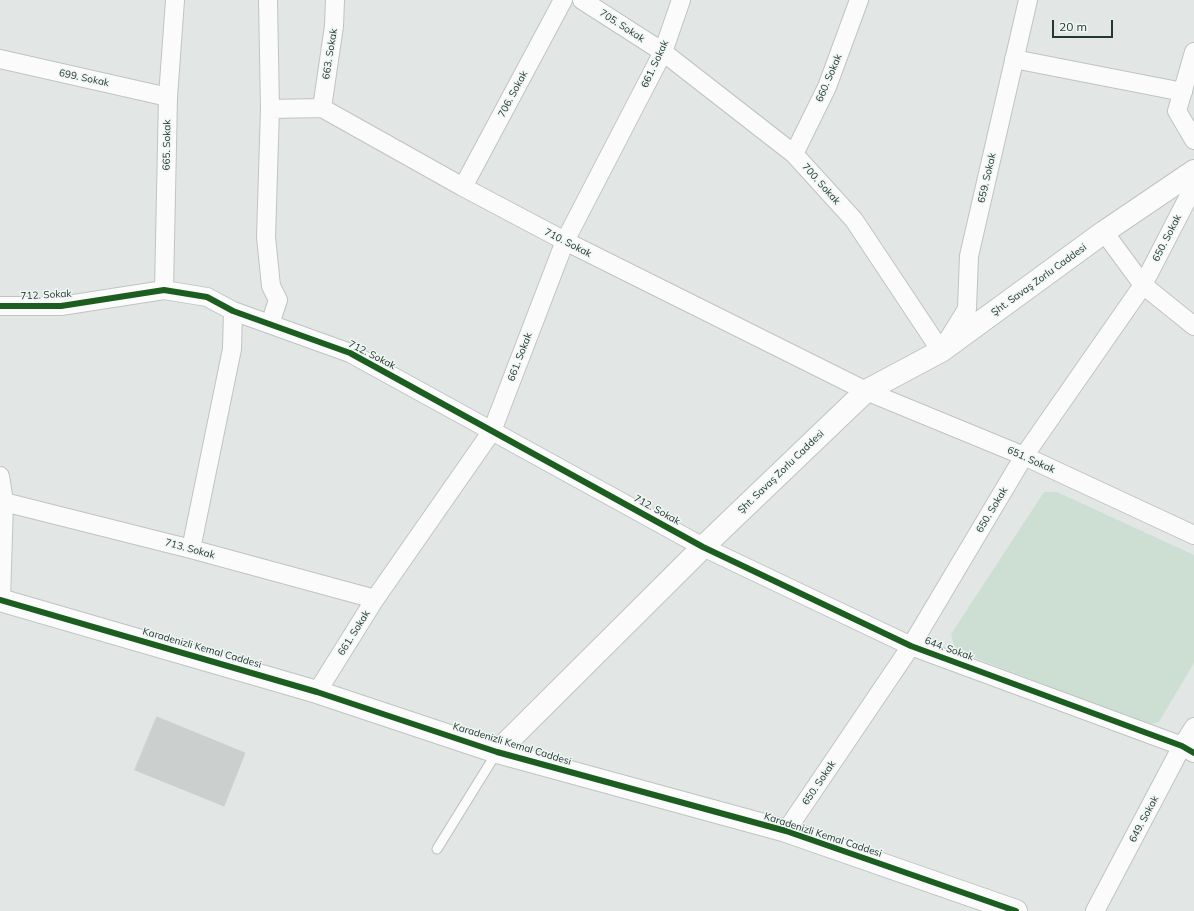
<!DOCTYPE html>
<meta charset="utf-8">
<style>
body{margin:0}
#map{position:relative;width:1194px;height:911px;overflow:hidden;background:#e2e7e5;font-family:Mulish,sans-serif}
canvas{display:block}
.scale{position:absolute;left:1052px;top:20px;width:61px;height:18px;box-sizing:border-box;border:2px solid #223831;border-top:0;padding-left:5px;font-size:12px;line-height:14px;white-space:nowrap;color:#223831;-webkit-text-stroke:3px #f0f6f3;paint-order:stroke}
</style>
<div id="map">
<canvas width="1194" height="911"></canvas>
<div class="scale">20 m</div>
</div>
<script>
const c = document.querySelector('canvas').getContext('2d');
c.lineJoin = 'round';
function fillPath(path, color) { c.fillStyle = color; c.fill(path, 'evenodd'); }
function trace(path, color, width, dash) { c.strokeStyle = color; c.lineWidth = width; c.lineCap = dash ? 'butt' : 'round'; c.setLineDash(dash || []); c.stroke(path); }
function label(font, color, halo, rows, align = 'center') {
  c.font = font + ' Mulish,sans-serif'; c.lineWidth = 3; c.setLineDash([]); c.textBaseline = 'middle'; c.strokeStyle = halo; c.fillStyle = color; for (const [text, x, y, turn = 0] of rows) {
    c.save(); c.translate(x, y); c.rotate((+turn || 0) * Math.PI / 180); c.textAlign = isNaN(turn) ? turn : align; if (halo) c.strokeText(text, 0, 0); c.fillText(text, 0, 0); c.restore();
  }
}
fillPath(new Path2D(`
 M 1044,492 L 1057,492 L 1194,555 L 1194,663 L 1159,722 L 1148,725 L 955,650 L 951,634 Z`), '#ccdfd2');
const building = new Path2D(`
 M 157,717 L 245,753 L 224,806 L 135,770 Z`);
fillPath(building, '#cbcfcd');
trace(building, '#cbd0ce', 1);
const service = new Path2D(`
 M 437,849 L 497,752`);
const minor = new Path2D(`
 M 268,0 L 270,109 L 266,237 L 271,286 L 278,300 L 270,324
 M 582,0 L 663,52 L 794,154 L 854,220 L 941,351 L 967,309 L 969,256 L 1028,0
 M 1194,52 L 1177,111 L 1194,140
 M 0,59 L 168,97
 M 1014,59 L 1183,92
 M 322,108 L 334,26 L 335,0
 M 270,109 L 322,108 L 463,187 L 565,241 L 866,391 L 1024,456 L 1194,535
 M 794,154 L 827,87 L 859,0
 M 463,187 L 563,0
 M 1104,232 L 1143,285 L 1194,326
 M 164,290 L 168,97 L 175,0
 M 0,306 L 61,306 L 164,290 L 207,297 L 233,311 L 350,353 L 492,431 L 703,547 L 911,646 L 1182,746 L 1194,753
 M 0,476 L 4,502 L 1,600
 M 4,502 L 191,549 L 375,599
 M 191,549 L 232,349 L 233,311
 M 317,692 L 375,599 L 492,431 L 565,241 L 663,52 L 681,0
 M 786,831 L 911,646 L 1024,456 L 1143,285 L 1194,186
 M 1095,911 L 1182,746 L 1194,727`);
const tertiary = new Path2D(`
 M 0,600 L 317,692 L 497,752 L 786,831 L 1016,911
 M 497,752 L 703,547 L 866,391 L 941,351 L 1104,232 L 1194,171`);
trace(service, '#bfc4c2', 11);
trace(minor, '#bfc4c2', 20);
trace(tertiary, '#bfc4c2', 24);
trace(service, '#fbfbfb', 9);
trace(minor, '#fbfbfb', 18);
trace(tertiary, '#fbfbfb', 22);
trace(new Path2D(`
 M 0,306 L 61,306 L 164,290 L 207,297 L 233,311 L 350,353 L 492,431 L 703,547 L 911,646 L 1182,746 L 1194,753
 M 0,600 L 317,692 L 497,752 L 786,831 L 1016,911`), '#1b5e20', 6);
label('10px', '#223831', '#f0f6f3', [
 ["705. Sokak",622,26,33],
 ["663. Sokak",330,54,-81],
 ["661. Sokak",655,64,-65],
 ["699. Sokak",84,78,12],
 ["660. Sokak",829,78,-67],
 ["706. Sokak",513,94,-62],
 ["665. Sokak",167,145,-89],
 ["659. Sokak",987,178,-77],
 ["700. Sokak",821,184,48],
 ["650. Sokak",1167,238,-63],
 ["710. Sokak",568,243,27],
 ["Şht. Savaş Zorlu Caddesi",1039,280,-36],
 ["712. Sokak",46,295,-3],
 ["712. Sokak",372,355,27],
 ["661. Sokak",520,357,-69],
 ["651. Sokak",1031,460,24],
 ["Şht. Savaş Zorlu Caddesi",781,472,-44],
 ["712. Sokak",657,510,29],
 ["650. Sokak",992,510,-59],
 ["713. Sokak",190,549,15],
 ["661. Sokak",354,633,-58],
 ["Karadenizli Kemal Caddesi",202,648,16],
 ["644. Sokak",949,649,20],
 ["Karadenizli Kemal Caddesi",512,744,17],
 ["650. Sokak",819,783,-56],
 ["649. Sokak",1144,819,-62],
 ["Karadenizli Kemal Caddesi",823,835,18]
]);
</script>
